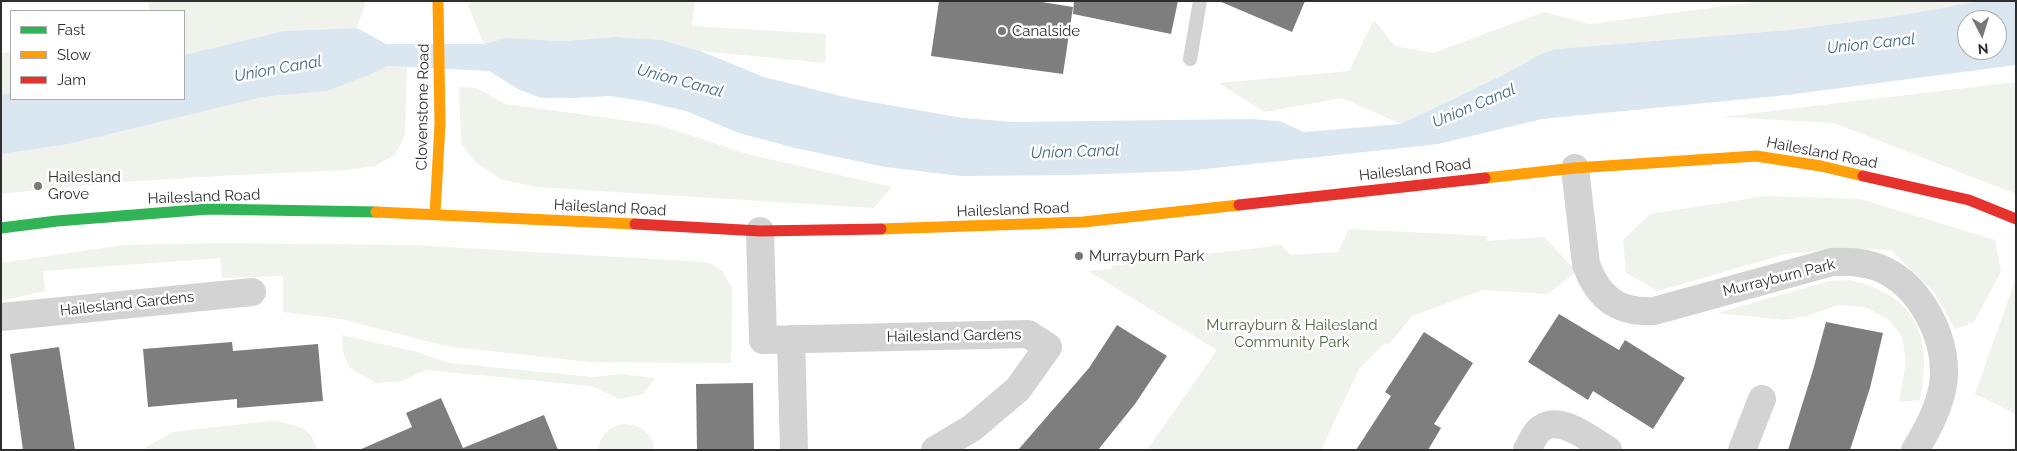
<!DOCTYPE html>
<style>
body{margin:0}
#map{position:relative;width:2017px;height:451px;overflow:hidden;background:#fff;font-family:Raleway,sans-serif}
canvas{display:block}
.frame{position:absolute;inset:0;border:2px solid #2e2e2e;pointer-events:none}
.legend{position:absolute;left:10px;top:10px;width:175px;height:90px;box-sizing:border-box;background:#fff;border:1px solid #ababab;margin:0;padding:6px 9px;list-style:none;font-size:15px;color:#2e2e2e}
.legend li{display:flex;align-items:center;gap:10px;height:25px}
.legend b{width:25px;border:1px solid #ababab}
.north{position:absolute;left:1957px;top:10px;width:50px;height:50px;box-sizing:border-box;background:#fff;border:1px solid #ababab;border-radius:50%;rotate:175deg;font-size:14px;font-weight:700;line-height:20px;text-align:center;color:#2e2e2e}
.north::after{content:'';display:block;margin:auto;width:18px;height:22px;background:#777;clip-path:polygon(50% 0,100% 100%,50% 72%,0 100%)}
</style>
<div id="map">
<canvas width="2017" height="451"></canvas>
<div class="frame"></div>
<ul class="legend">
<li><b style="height:6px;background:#30b455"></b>Fast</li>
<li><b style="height:6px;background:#ff9f0a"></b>Slow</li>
<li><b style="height:6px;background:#e5322d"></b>Jam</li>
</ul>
<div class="north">N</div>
</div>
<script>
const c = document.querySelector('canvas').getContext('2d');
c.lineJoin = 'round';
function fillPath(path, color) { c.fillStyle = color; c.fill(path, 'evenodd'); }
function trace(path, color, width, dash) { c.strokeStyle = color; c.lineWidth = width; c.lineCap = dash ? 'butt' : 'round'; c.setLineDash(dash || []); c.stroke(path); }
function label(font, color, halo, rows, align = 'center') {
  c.font = font + ' Raleway,sans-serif'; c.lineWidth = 5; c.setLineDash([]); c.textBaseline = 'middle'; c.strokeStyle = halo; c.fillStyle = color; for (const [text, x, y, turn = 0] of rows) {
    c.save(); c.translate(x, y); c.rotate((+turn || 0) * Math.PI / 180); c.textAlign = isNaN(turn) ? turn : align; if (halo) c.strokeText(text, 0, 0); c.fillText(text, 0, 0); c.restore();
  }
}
fillPath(new Path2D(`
 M 148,1 L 366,1 L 357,28 L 283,31 L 184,55 L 184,11 L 149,11 Z
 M 472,1 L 695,1 L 692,26 L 826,34 L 825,63 L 700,51 L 662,40 L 616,37 L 562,41 L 506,38 L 484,44 L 468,6 Z
 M 1763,1 L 1980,1 L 1897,16 L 1789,30 L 1555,49 L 1543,53 L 1501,76 L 1401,124 L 1342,98 L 1264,112 L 1219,83 L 1349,71 L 1374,20 L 1395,46 L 1433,53 L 1544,12 L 1590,24 Z
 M 11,51 L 11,93 L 1,95 L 1,54 Z
 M 387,66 L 407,67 L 405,135 L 395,155 L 375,166 L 348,170 C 232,175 117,180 1,194 L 1,154 L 69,144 L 263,97 L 327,91 L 369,75 Z
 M 2016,82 L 2016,194 L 1834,123 L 1721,117 Z
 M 459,87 L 476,88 L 506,104 L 659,125 L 747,154 L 892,187 L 874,208 L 535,187 L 501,179 L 475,162 L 461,143 Z
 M 1766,196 L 1861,199 L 1995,240 L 2001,272 L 1974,322 L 1955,329 L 1934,292 L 1891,250 L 1838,249 L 1786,254 L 1658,291 L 1626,273 L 1623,240 L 1650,214 Z
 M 1349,229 L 1488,236 L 1487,241 L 1544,237 L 1577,272 L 1547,294 L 1483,290 L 1412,316 L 1390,343 L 1383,345 L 1359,369 L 1321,450 L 1147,450 L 1217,350 L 1088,271 L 1112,269 L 1111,266 L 1281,245 L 1291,255 L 1338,252 Z
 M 220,243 L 412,245 L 705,262 L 714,265 L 723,272 L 732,288 L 731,363 L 590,362 L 445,346 L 341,319 L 283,312 L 283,276 L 222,278 L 220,258 L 43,271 L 45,291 L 1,301 L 1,263 L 123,245 Z
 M 2016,278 L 2016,414 L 1975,394 Z
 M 1850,280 C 1917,295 1933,337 1920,400 L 1899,402 L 1906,361 L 1902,337 L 1888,319 L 1865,307 L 1838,305 L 1807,316 L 1784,320 L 1717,313 L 1829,281 Z
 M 342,335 L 417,352 L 449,363 L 593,377 L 620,374 L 655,378 L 643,394 L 620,399 L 591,386 L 426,370 L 402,381 L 376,383 L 350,368 L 343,352 Z
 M 271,421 C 292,424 312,425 317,450 L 144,450 L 146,447 L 173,432 Z
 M 622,424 C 638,424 653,432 654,450 L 598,450 C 600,435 608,428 622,424 Z`), '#f0f3ec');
fillPath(new Path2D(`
 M 1980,1 L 2016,1 L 2016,65 L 1787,95 L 1542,119 L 1438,144 L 1291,160 L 1186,171 L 1072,175 L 961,176 L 885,167 L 795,148 L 739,133 L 686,111 L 643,101 L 610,96 L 574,98 L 541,98 L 518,89 L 489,71 L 387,66 L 369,75 L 327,91 L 263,97 L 69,144 L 1,154 L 1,95 L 11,93 L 11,99 L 184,99 L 184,55 L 283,31 L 357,28 L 386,44 L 484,44 L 506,38 L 562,41 L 616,37 L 662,40 L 700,51 L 764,77 L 849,98 L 963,118 L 1015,122 L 1250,119 L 1280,121 L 1304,132 L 1401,124 L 1501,76 L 1543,53 L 1555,49 L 1789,30 L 1897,16 ZM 1967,20 L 1997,20 L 1997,50 L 1967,50 Z`), '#dae6f0');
fillPath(new Path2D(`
 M 939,1 L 1036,1 L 1073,7 L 1063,74 L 931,56 Z
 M 1074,1 L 1178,1 L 1171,34 L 1073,14 Z
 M 1219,1 L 1305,1 L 1292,32 Z
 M 1559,314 L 1619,350 L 1625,340 L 1685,378 L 1653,429 L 1593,391 L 1588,400 L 1528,362 Z
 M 1826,322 L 1883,333 L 1870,388 L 1850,450 L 1788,450 L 1813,370 Z
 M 1117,325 L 1167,356 L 1135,404 L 1098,450 L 1018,450 L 1089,368 Z
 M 1424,332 L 1473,363 L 1434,424 L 1441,428 L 1428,450 L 1356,450 L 1391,396 L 1385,392 Z
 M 232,342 L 233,351 L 318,344 L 323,401 L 237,408 L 237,399 L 148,407 L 143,349 Z
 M 59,347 L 75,450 L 23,450 L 10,354 Z
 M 753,383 L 754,450 L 697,450 L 696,384 Z
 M 441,398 L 463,448 L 544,415 L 558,450 L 359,450 L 412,427 L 406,413 Z`), '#7e7e7e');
trace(new Path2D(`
 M 1190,59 L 1200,1`), '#d3d3d3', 14);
trace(new Path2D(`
 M 1575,168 L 1586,264 C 1598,298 1618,313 1654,311 L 1832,262 C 1850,261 1868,262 1884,270 C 1921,288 1945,335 1944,375 C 1943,401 1929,428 1915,450
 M 760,231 L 763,340 L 1028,334 L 1048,347 L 1018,389 L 972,428 L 935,450
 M 1,317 L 252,292
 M 791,339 L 794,450
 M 1527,450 C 1531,443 1535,432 1542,428 C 1561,415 1591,440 1608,450
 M 1742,450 L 1762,399`), '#d3d3d3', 28);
trace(new Path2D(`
 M 1,228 L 57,221 L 209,209 L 376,212`), '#30b455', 11);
trace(new Path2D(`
 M 1485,178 L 1575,168 L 1756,156 L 1821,166 L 1863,176
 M 376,212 L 635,224
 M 435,214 L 440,124 L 438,1
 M 881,229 L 1083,222 L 1239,205`), '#ff9f0a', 11);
trace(new Path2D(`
 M 1863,176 L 1969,200 L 2016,219
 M 1239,205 L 1485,178
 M 635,224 L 760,231 L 881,229`), '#e5322d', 11);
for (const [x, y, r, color] of [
 [1002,31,5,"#777"],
 [38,186,5,"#777"],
 [1079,256,5,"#777"]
]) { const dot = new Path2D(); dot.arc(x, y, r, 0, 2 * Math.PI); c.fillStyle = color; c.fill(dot); trace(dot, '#fff', 2); }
label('15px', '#2e2e2e', '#fff', [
 ["Canalside",1012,31],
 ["Hailesland",48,177],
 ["Grove",48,194],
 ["Murrayburn Park",1089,256]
], 'left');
label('15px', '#2e2e2e', '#fff', [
 ["Clovenstone Road",423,107,-89],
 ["Hailesland Road",1822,153,11],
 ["Hailesland Road",1415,170,-6],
 ["Hailesland Road",204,197,-2],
 ["Hailesland Road",610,208,3],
 ["Hailesland Road",1013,210,-2],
 ["Murrayburn Park",1779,278,-14],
 ["Hailesland Gardens",127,304,-6],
 ["Hailesland Gardens",954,336,-1]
]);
label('15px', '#4e673f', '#fff', [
 ["Murrayburn & Hailesland",1292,325],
 ["Community Park",1292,342]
]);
label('italic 16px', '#42698a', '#fff', [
 ["Union Canal",1871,44,-6],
 ["Union Canal",278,69,-10],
 ["Union Canal",680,81,15],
 ["Union Canal",1474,106,-23],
 ["Union Canal",1075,152,-2]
]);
</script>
